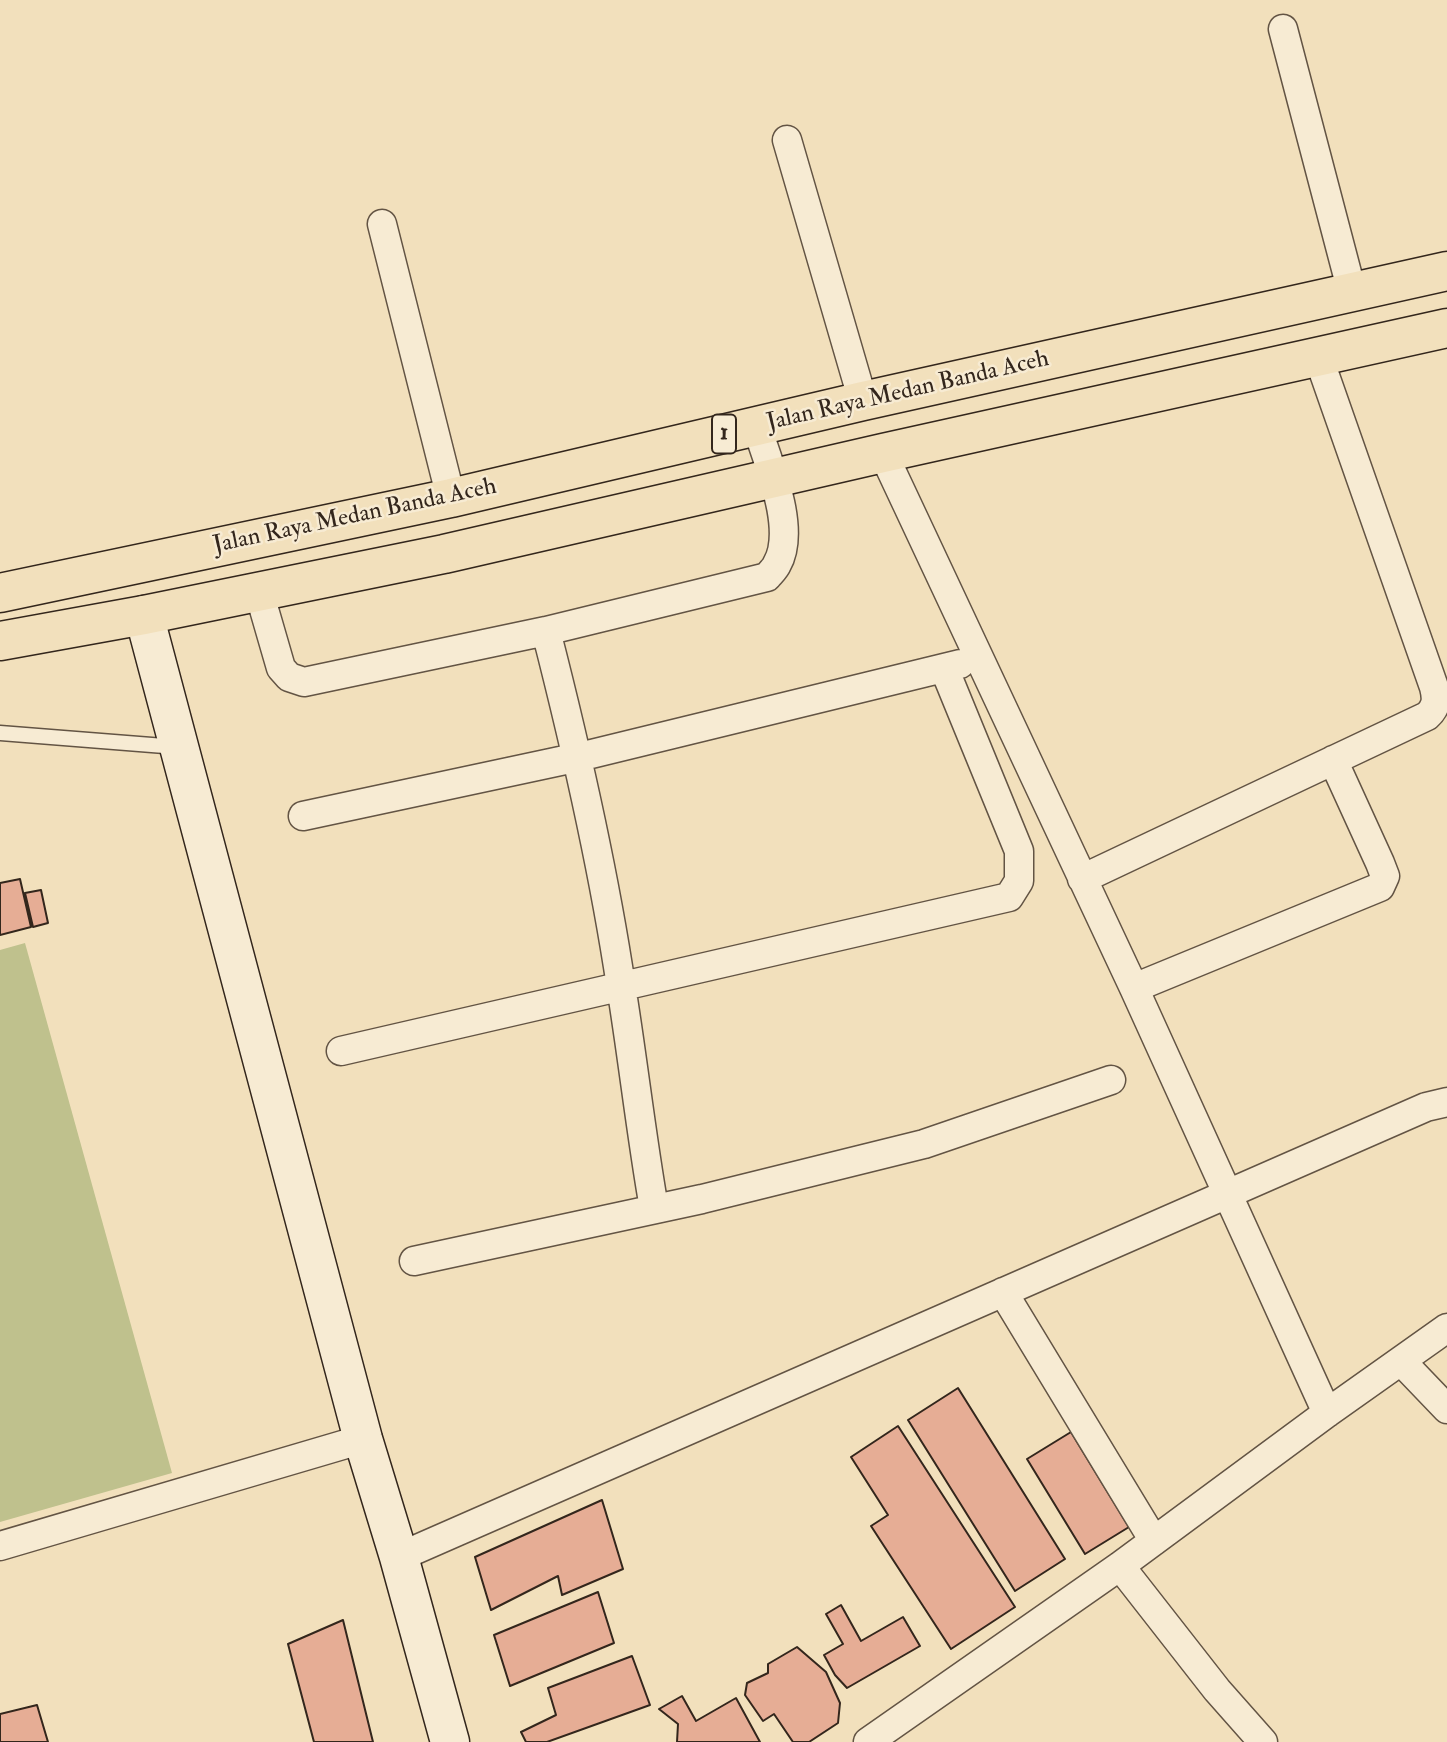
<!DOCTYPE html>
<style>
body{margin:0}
canvas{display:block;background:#f2e0bc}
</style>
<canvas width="1447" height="1742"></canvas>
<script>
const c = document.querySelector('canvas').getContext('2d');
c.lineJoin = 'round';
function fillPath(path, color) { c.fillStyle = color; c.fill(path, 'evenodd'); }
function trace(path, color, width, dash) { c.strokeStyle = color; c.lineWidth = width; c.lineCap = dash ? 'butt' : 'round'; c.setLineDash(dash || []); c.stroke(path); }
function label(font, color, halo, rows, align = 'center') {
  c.font = font + ' "IM FELL Double Pica",serif'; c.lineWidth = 5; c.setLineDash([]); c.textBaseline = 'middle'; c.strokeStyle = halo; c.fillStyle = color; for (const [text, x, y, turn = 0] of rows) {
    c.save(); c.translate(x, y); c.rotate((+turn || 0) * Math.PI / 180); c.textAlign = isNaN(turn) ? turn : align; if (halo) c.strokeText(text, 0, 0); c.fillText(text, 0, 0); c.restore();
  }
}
fillPath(new Path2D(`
 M 25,943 L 172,1473 L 0,1522 L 0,950 Z`), '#bfc18d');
const building = new Path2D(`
 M 20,879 L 31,927 L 0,935 L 0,883 Z
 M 41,890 L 48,923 L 33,927 L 25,893 Z
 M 958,1388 L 1065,1559 L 1015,1591 L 908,1420 Z
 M 898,1426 L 1015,1607 L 951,1649 L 871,1526 L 888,1515 L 851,1457 Z
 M 1071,1432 L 1129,1527 L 1085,1554 L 1027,1459 Z
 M 602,1500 L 623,1569 L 562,1595 L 558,1576 L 491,1610 L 475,1557 Z
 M 598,1592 L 614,1643 L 510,1686 L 494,1635 Z
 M 841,1605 L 861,1641 L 903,1617 L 920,1646 L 847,1688 L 835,1675 L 824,1655 L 843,1644 L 826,1614 Z
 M 343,1620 L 373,1742 L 314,1742 L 288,1644 Z
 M 797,1647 L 826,1672 L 840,1703 L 838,1723 L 809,1742 L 793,1742 L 774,1714 L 763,1721 L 745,1695 L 747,1683 L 768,1673 L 768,1664 Z
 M 632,1656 L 650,1705 L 547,1742 L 526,1742 L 521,1732 L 556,1715 L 548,1688 Z
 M 682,1696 L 696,1721 L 736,1698 L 760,1742 L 677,1742 L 678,1724 L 659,1709 Z
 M 37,1705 L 48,1742 L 0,1742 L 0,1714 Z`);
fillPath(building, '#e6ad95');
trace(building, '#33261c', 2);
const lane = new Path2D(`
 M 0,733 L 177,747`);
const street = new Path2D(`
 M 1283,29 L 1352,292
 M 787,140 L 863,401
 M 382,224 L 451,498
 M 883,453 L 1134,988 L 1327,1413
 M 259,592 L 281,668 L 289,677 L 304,682 L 546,631 L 767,577 C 770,573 775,569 777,564 C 797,529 768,463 757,427
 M 546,631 C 576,748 603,866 621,986 C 633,1060 641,1134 654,1208
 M 303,816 L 579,757 L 960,664
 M 1082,879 L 1427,716 C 1437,707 1437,699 1434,687 L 1318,356
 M 1134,988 L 1380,887 L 1385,876 L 1380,863 L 1333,760
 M 341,1051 L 1009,897 L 1019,881 L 1019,851 L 944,668
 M 414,1261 L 702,1199 L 924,1144 L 1111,1080
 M 1003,1292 L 1154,1541
 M 1401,1361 L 1447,1409
 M 0,1546 L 363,1439
 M 399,1557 L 1426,1107 L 1447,1102
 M 1120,1566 L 1217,1690 L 1263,1742
 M 868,1742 L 1120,1566 L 1327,1413 L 1447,1328`);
const secondary = new Path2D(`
 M 144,615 L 363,1439 L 399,1557 L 450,1742`);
const highway = new Path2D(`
 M 0,593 L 451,498 L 863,401 L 1447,271
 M 0,641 L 144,615 L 444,554 L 883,453 L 1447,328`);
trace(lane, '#635444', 17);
trace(street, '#635444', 31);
trace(secondary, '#33261c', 41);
trace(highway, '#33261c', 41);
trace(lane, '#f7ebd3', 14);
trace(street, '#f7ebd3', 28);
trace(secondary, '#f7ebd3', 38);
trace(highway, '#f2e0bc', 38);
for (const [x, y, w] of [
 [724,434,24]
]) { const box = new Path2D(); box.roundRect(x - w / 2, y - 19.5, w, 39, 5); c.fillStyle = '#f7ebd3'; c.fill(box); trace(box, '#33261c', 2); }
label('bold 23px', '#33261c', null, [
 ["1",724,434]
]);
label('24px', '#33261c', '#f7ebd3', [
 ["Jalan Raya Medan Banda Aceh",908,392,-13],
 ["Jalan Raya Medan Banda Aceh",355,517,-12]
]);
</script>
